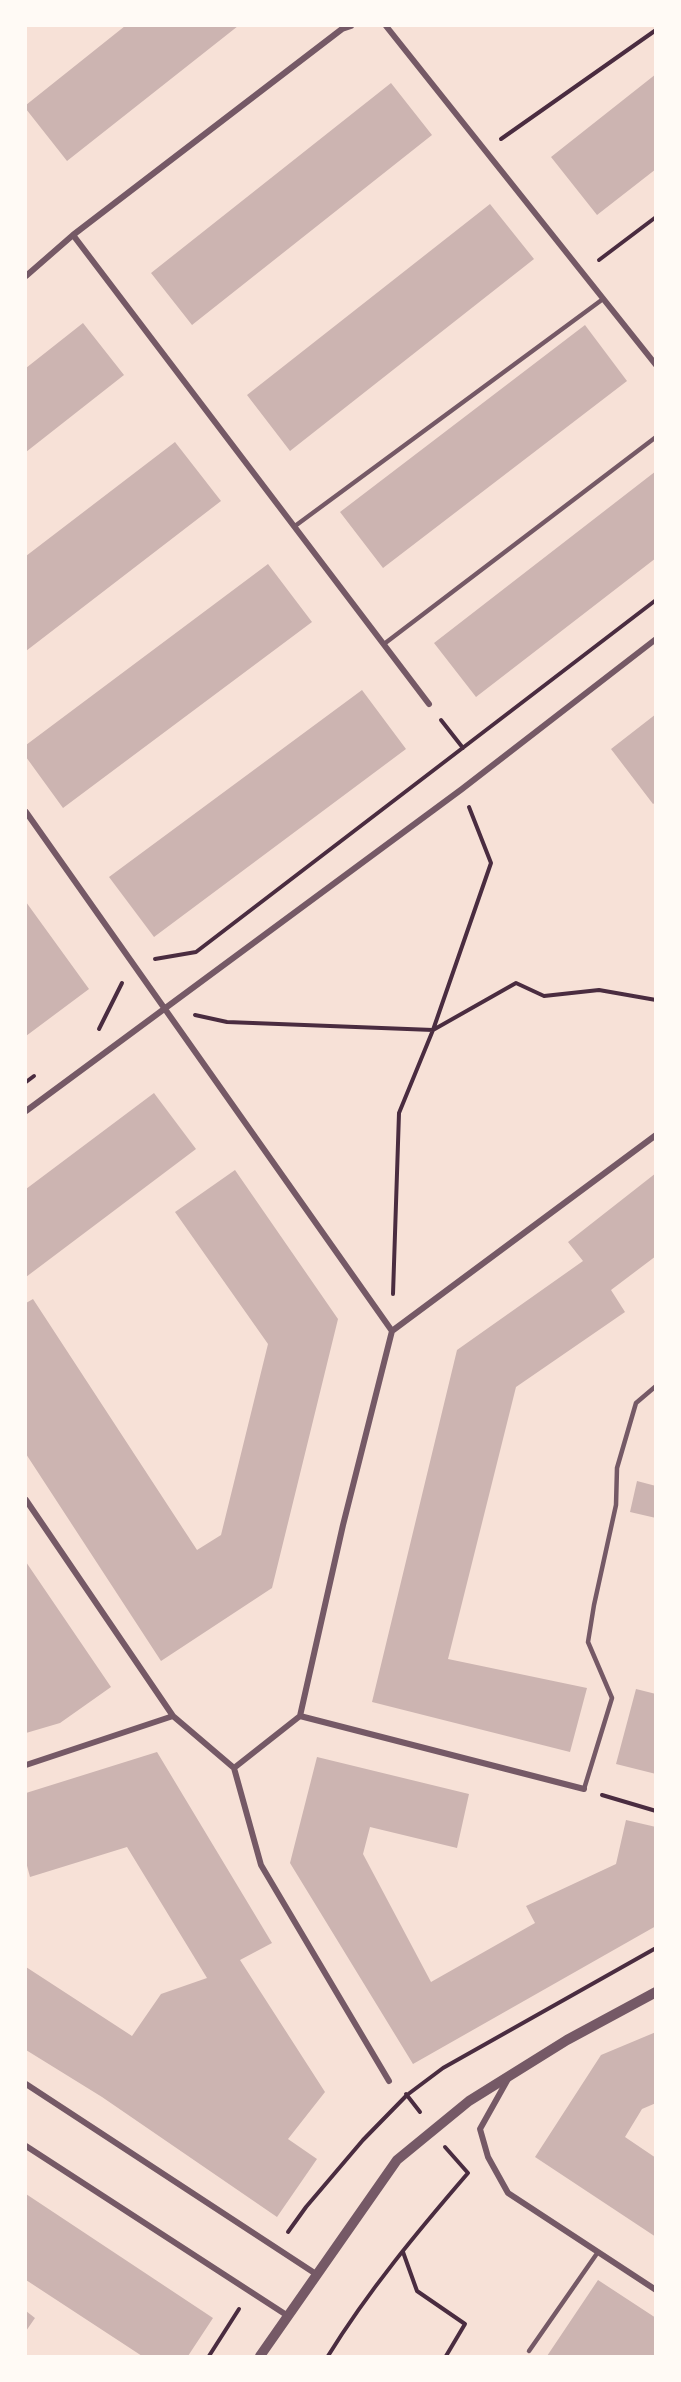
<!DOCTYPE html>
<style>
body{margin:0}
#map{position:relative;width:681px;height:2382px;overflow:hidden;background:#f7e1d7;font-family:Manrope,sans-serif}
canvas{display:block}
.frame{position:absolute;inset:0;border:27px solid #fffaf5;pointer-events:none}
</style>
<div id="map">
<canvas width="681" height="2382"></canvas>
<div class="frame"></div>
</div>
<script>
const c = document.querySelector('canvas').getContext('2d');
c.lineJoin = 'round';
function fillPath(path, color) { c.fillStyle = color; c.fill(path, 'evenodd'); }
function trace(path, color, width, dash) { c.strokeStyle = color; c.lineWidth = width; c.lineCap = dash ? 'butt' : 'round'; c.setLineDash(dash || []); c.stroke(path); }
fillPath(new Path2D(`
 M 125,26 L 238,26 L 67,161 L 26,109 L 26,105 Z
 M 656,74 L 656,169 L 597,215 L 551,157 Z
 M 391,83 L 432,135 L 192,325 L 151,273 Z
 M 490,204 L 534,259 L 290,451 L 247,395 Z
 M 83,323 L 124,375 L 26,452 L 26,368 Z
 M 585,325 L 627,381 L 383,568 L 340,512 Z
 M 175,442 L 221,501 L 26,651 L 26,556 Z
 M 656,471 L 656,558 L 476,697 L 434,643 Z
 M 268,564 L 312,622 L 63,808 L 26,757 L 26,745 Z
 M 362,690 L 406,749 L 154,937 L 109,877 Z
 M 656,714 L 656,802 L 653,804 L 611,749 Z
 M 26,902 L 89,989 L 26,1036 Z
 M 154,1093 L 196,1149 L 26,1277 L 26,1189 Z
 M 235,1170 L 338,1319 L 272,1588 L 161,1661 L 26,1454 L 26,1303 L 33,1299 L 197,1550 L 221,1535 L 268,1344 L 175,1212 Z
 M 656,1173 L 656,1256 L 611,1290 L 625,1312 L 516,1387 L 448,1659 L 587,1688 L 570,1752 L 372,1702 L 457,1350 L 583,1261 L 568,1242 Z
 M 637,1481 L 656,1486 L 656,1518 L 630,1512 Z
 M 26,1562 L 111,1687 L 60,1723 L 26,1733 Z
 M 636,1689 L 656,1694 L 656,1774 L 616,1764 Z
 M 157,1752 L 272,1943 L 240,1960 L 325,2092 L 288,2139 L 317,2159 L 277,2217 L 102,2097 L 26,2050 L 26,1967 L 132,2036 L 161,1994 L 207,1978 L 127,1847 L 30,1877 L 26,1862 L 26,1793 Z
 M 317,1757 L 469,1794 L 457,1848 L 370,1827 L 363,1854 L 431,1982 L 535,1923 L 526,1906 L 616,1864 L 626,1820 L 656,1827 L 656,1926 L 413,2064 L 290,1863 Z
 M 656,2032 L 656,2103 L 642,2109 L 625,2137 L 656,2158 L 656,2237 L 535,2157 L 601,2055 Z
 M 26,2194 L 213,2318 L 188,2356 L 142,2356 L 26,2280 Z
 M 598,2280 L 656,2318 L 656,2356 L 547,2356 Z
 M 26,2311 L 35,2318 L 26,2331 Z`), '#ccb4b1');
trace(new Path2D(`
 M 501,139 L 656,30
 M 599,260 L 656,217
 M 441,720 L 463,748
 M 155,959 L 196,952 L 656,600
 M 195,1015 L 227,1022 L 433,1030 L 516,983 L 544,996 L 599,990 L 656,1000
 M 99,1029 L 122,983
 M 26,1082 L 34,1076
 M 393,1294 L 399,1113 L 433,1030 L 491,863 L 469,807
 M 602,1795 L 656,1811
 M 406,2094 L 420,2112
 M 445,2147 L 468,2173
 M 288,2232 L 306,2207 L 363,2140 L 407,2095 L 443,2068 L 656,1948
 M 403,2252 L 417,2291 L 465,2324 L 446,2356
 M 209,2356 L 239,2309
 M 328,2356 C 368,2291 418,2231 468,2173`), '#4a2c40', 4);
trace(new Path2D(`
 M 295,526 L 603,299
 M 384,644 L 656,437
 M 584,1789 L 612,1698 L 588,1642 L 594,1605 L 616,1505 L 617,1468 L 636,1403 L 656,1386
 M 529,2351 L 598,2252`), '#755966', 4.5);
trace(new Path2D(`
 M 386,26 L 656,365
 M 73,235 L 429,704
 M 26,276 L 73,235 L 342,29 L 351,26
 M 26,812 L 392,1331
 M 26,1111 L 462,789 L 656,639
 M 26,1500 L 173,1716 L 234,1768 L 261,1865 L 389,2081
 M 300,1716 L 343,1525 L 392,1331 L 656,1135
 M 300,1716 L 584,1789
 M 26,1765 L 173,1716
 M 234,1768 L 300,1716
 M 508,2079 L 480,2129 L 488,2157 L 508,2193 L 656,2290
 M 26,2084 L 316,2274
 M 26,2146 L 288,2316`), '#755966', 6);
trace(new Path2D(`
 M 260,2356 L 397,2160 L 469,2101 L 567,2040 L 656,1992`), '#755966', 10);
</script>
